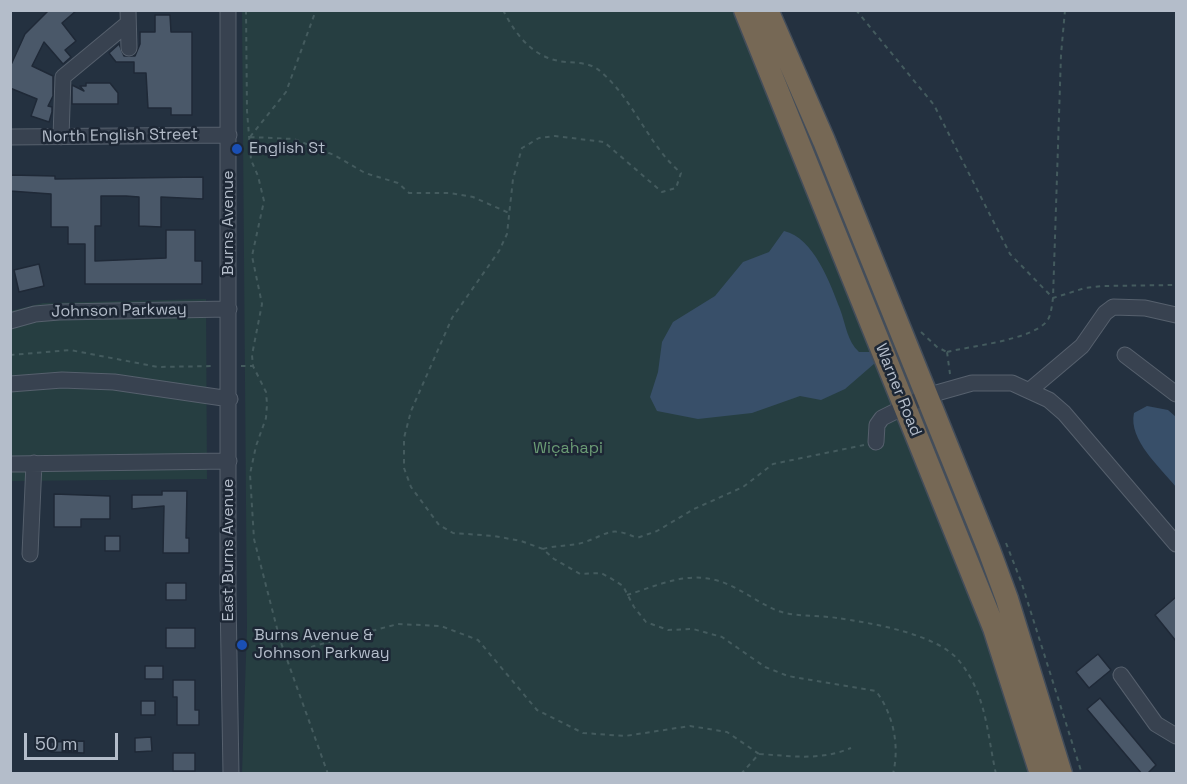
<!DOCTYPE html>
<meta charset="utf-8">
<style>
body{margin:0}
#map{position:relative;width:1187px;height:784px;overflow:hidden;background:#243140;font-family:"Space Grotesk",sans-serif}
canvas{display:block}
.frame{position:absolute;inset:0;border:12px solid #b4bdca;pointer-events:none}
.scale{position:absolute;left:24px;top:733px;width:94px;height:27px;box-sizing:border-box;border:3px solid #b4bdca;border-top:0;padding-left:8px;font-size:18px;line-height:21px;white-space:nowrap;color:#b4bdca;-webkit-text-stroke:4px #1d2735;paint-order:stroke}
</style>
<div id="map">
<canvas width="1187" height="784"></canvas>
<div class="frame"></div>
<div class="scale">50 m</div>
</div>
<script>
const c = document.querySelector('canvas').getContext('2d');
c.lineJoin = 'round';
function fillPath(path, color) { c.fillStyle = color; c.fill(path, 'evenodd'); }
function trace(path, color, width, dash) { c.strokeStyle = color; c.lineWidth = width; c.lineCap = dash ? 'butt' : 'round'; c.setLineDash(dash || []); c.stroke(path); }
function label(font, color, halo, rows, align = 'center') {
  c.font = font + ' "Space Grotesk",sans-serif'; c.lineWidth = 5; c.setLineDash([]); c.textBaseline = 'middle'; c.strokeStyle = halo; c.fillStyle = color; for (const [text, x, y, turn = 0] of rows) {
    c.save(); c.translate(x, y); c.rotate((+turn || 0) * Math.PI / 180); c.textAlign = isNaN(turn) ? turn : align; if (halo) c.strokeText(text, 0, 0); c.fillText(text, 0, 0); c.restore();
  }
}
fillPath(new Path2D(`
 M 242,11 L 739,11 L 988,631 L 1032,773 L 242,773 L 247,628 Z
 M 206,299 L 207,479 L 11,481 L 10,311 L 43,303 Z`), '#263e41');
fillPath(new Path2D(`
 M 784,231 C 814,238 830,283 840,309 C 846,325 847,341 859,352 L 871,352 L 875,363 L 845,389 L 821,400 L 800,396 L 752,413 L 698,419 L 657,411 L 650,397 L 658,372 L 662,342 L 673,322 L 715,296 L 743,262 L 769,252 Z
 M 1147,406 L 1168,410 L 1176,417 L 1176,487 C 1161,468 1128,440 1134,413 Z`), '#384f69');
const building = new Path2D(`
 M 49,10 L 77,10 L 62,23 L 76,41 L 65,50 L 71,57 L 63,64 L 44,42 L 32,66 L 53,76 L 53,96 L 48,106 L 52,107 L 52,112 L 49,122 L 31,116 L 37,99 L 10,88 L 10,67 L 25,34 Z
 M 155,15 L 170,15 L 171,32 L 192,32 L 192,115 L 171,115 L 171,108 L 148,108 L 146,73 L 134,73 L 134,62 L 116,62 L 109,53 L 119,44 L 124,56 L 135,56 L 140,44 L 140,32 L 155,32 Z
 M 86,83 L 110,83 L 118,93 L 118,104 L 72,104 L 72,85 L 84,91 L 80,86 L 86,86 Z
 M 10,175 L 55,176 L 55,179 L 203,177 L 203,199 L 161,197 L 161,227 L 139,226 L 139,197 L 126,196 L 101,196 L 101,226 L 95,226 L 95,261 L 166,258 L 166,230 L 195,230 L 195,261 L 202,261 L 202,284 L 85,284 L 85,244 L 68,244 L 68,227 L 51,227 L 51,194 L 10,191 Z
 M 39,264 L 44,286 L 19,292 L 14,270 Z
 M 162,491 L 187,491 L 186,538 L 189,538 L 189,553 L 163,553 L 164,506 L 132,509 L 132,495 L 162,495 Z
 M 54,494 L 110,496 L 110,519 L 81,519 L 81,527 L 54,527 Z
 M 105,536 L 120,536 L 120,551 L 105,551 Z
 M 166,583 L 186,583 L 186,600 L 166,600 Z
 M 1176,597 L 1176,641 L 1155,615 Z
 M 166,628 L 195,628 L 195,648 L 166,648 Z
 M 1098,654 L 1111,670 L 1089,688 L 1076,672 Z
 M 145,666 L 163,666 L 163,679 L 145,679 Z
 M 173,680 L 195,680 L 195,710 L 199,710 L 199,725 L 177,725 L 177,697 L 173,697 Z
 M 1100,698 L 1156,765 L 1147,774 L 1142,774 L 1087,709 Z
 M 141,701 L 155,701 L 155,715 L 141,715 Z
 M 151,737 L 152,751 L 135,752 L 135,738 Z
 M 84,741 L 84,753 L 51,752 L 51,742 Z
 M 173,753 L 195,753 L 195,771 L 173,771 Z`);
fillPath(building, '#4a5869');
trace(building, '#1f2937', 1.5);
const minor = new Path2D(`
 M 128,10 L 129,48
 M 228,10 L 228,596 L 231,774
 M 10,137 L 229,135
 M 61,137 L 63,77 L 127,24
 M 10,321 L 35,314 L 59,312 L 229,309
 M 1125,355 L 1176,394
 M 10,384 L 62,380 L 114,382 L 230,399
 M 1030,390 L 1082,346 L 1105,313 L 1113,307 L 1145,308 L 1176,315
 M 876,442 L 877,425 L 882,418 L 926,396 L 972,383 L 1012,383 L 1049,400 L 1064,413 L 1176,544
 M 10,464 L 229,461
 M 30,554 L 34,463
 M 1121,675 L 1156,724 L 1176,736`);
const highway = new Path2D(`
 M 745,10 L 994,628 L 1041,774
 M 767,10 L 824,141 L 989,550 L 1007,599 L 1061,774`);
trace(minor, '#56606d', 17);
trace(highway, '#434d5a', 25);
trace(new Path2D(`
 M 246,10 L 247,111 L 251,160 L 258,176 L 264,201 L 252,256 L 262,304 L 252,355 L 253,366 L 266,392 L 267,404 L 266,418 L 256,446 L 250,474 L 254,539 L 280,640 L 328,774
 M 503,10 C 517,37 535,60 567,62 C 579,63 592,63 601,72 C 634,100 648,145 681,173 L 676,188 L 662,192 L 604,142 L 555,136 L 539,138 L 522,148 L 513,179 L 507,234 L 499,251 L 452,318 L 411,411 L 404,438 L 404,468 L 411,487 L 439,525 L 453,533 L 494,536 L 521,541 L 543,549 L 554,559 L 580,574 L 601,573 L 612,579 L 623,586 L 634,607 L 646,622 L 668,630 L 693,629 L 722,637 L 765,667 L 788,676 L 876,691 C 893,714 900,745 893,774
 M 856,10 L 934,105 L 1010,254 L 1053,298 L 1085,288 L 1102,286 L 1176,285
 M 250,137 L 294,139 L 334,155 L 365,173 L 398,183 L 409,193 L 450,193 L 473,197 L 509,213
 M 250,137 L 286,92 L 316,10
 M 921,332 L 937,347 L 947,352
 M 947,352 L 950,374
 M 947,352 C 971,346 1032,340 1047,321 C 1051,316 1052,305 1053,298 L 1061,55 L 1065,10
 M 10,355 L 70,350 L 158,367 L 214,366
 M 241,366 L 253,366
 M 1006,543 L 1022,584 L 1082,774
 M 543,549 C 556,545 574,546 585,542 C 610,533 610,526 637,538 L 657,531 L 694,509 L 743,487 L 773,464 L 864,445
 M 627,595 C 650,588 679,575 703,578 C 732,580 753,601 778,611 C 797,617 818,615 837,618 C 871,623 939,634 960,662 C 987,696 987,734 996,774
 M 286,657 L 314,646 L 398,624 L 441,626 L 478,640 L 537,710 L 583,733 L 625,736 L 690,726 L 727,732 L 759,754
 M 741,774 L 759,754 C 793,756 819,761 851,748`), '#445b5e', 2, [4.5, 4.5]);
trace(minor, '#384250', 15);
trace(highway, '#766855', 22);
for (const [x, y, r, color] of [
 [237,149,6,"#1a4fb4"],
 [242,645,6,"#1a4fb4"]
]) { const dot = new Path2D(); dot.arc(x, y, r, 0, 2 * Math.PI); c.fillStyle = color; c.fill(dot); trace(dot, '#1d2735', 2); }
label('16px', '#b4bdca', '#1d2735', [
 ["North English Street",120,136,-1],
 ["Burns Avenue",229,223,-90],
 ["Johnson Parkway",119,311,-1],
 ["Warner Road",898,390,68],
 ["East Burns Avenue",229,550,-90]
]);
label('16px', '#b4bdca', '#1d2735', [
 ["English St",249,149],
 ["Burns Avenue &",254,636],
 ["Johnson Parkway",254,654]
], 'left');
label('16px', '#6b9c75', '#1d2735', [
 ["Wic̣aḣapi",568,449]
]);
</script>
